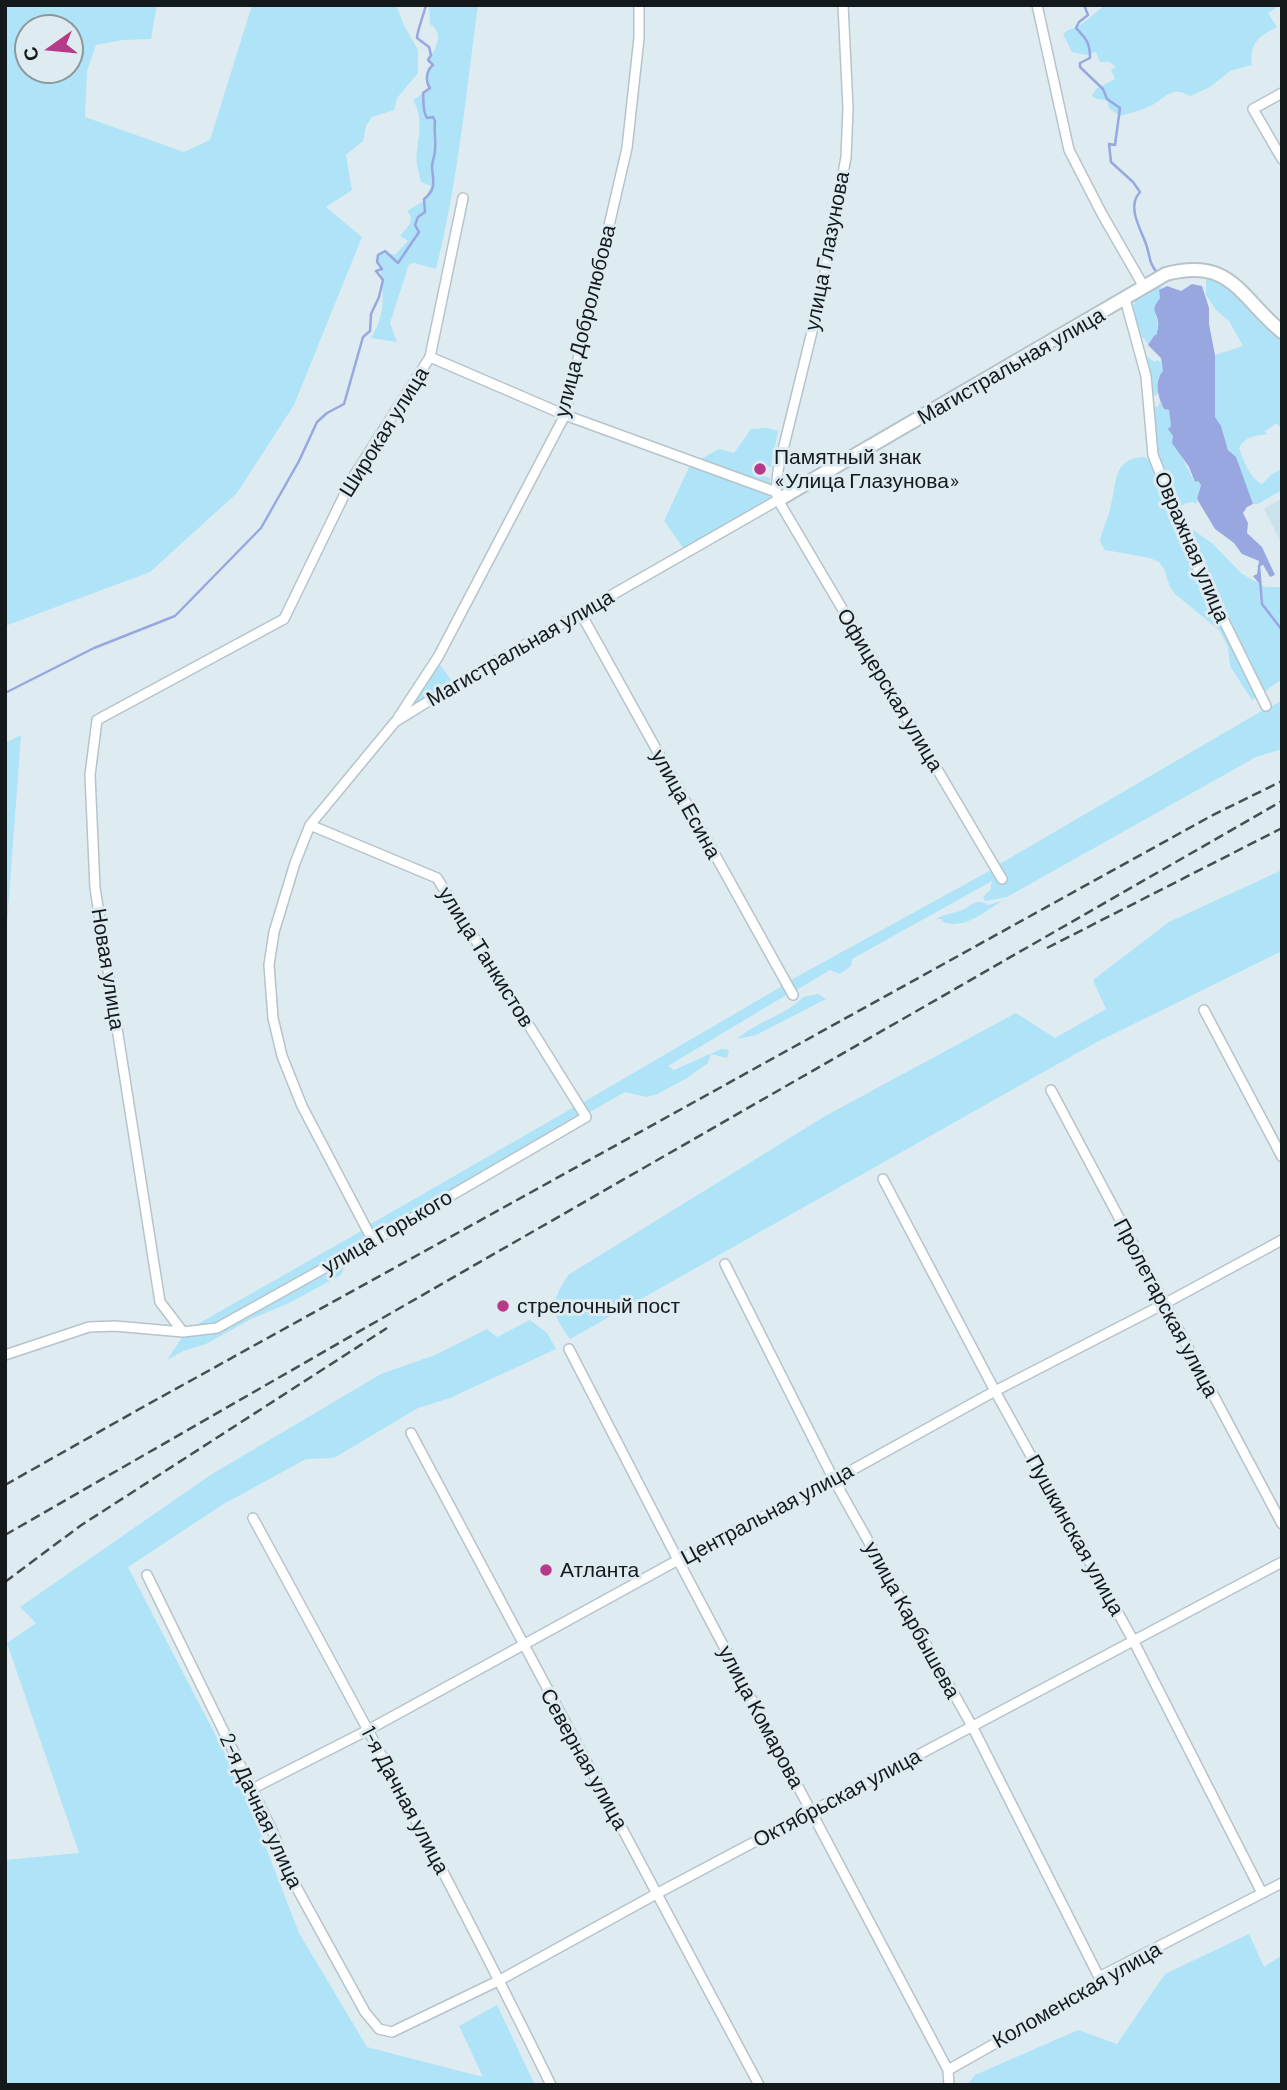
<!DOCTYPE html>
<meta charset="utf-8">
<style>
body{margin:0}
#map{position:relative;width:1287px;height:2090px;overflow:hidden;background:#deecf2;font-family:Barlow,sans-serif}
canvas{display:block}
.frame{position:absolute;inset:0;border:7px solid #14191b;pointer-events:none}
.north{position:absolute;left:14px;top:14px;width:70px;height:70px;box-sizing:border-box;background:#deecf2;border:2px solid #8d989c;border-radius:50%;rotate:255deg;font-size:19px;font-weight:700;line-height:28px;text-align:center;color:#14191b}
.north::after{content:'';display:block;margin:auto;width:24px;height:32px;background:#b73a89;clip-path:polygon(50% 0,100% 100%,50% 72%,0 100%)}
</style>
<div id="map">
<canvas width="1287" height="2090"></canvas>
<div class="frame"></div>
<div class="north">С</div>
</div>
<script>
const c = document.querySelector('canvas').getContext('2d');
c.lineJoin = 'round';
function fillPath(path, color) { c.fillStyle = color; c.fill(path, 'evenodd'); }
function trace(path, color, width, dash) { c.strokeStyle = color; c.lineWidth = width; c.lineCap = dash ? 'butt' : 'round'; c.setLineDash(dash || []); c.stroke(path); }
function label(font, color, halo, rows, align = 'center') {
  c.font = font + ' Barlow,sans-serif'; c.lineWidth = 6; c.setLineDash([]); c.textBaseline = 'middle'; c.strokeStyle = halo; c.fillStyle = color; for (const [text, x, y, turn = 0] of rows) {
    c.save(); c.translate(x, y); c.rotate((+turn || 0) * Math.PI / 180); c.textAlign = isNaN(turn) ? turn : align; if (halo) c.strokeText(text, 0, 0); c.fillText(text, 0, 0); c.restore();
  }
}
fillPath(new Path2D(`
 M 1282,498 L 1282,545 L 1264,509 Z`), '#cbe2ec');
fillPath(new Path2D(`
 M 5,5 L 157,5 L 151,39 L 123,40 L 96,45 L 87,71 L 85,117 L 184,152 L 210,140 L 252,5 L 396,5 L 404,25 L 418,50 L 418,73 L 397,98 L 394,110 L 372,117 L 366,126 L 363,141 L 346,155 L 352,190 L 326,207 L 362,237 L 294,405 L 237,493 L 150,572 L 5,626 ZM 28,28 L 70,28 L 70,70 L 28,70 Z
 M 429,5 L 478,5 C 466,93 458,183 436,269 L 414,263 L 409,264 L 390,323 L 397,342 L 371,338 C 387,311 383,296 380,266 L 377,260 L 379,255 L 385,252 L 395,255 L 408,241 L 400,236 L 410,224 L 411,217 L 407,211 L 424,201 L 431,186 L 421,182 C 419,173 415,162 417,152 C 419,134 423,117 413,100 L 428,90 L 426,77 L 428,68 L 432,65 L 428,60 C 437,48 444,33 430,24 Z
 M 1105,5 L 1280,5 L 1268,13 L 1277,27 C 1259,36 1249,43 1252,65 L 1230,71 L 1210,87 L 1190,96 C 1169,84 1165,100 1148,107 C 1139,111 1129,113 1120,116 L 1109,108 L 1107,100 L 1097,99 L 1092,96 L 1096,89 L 1115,79 L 1111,70 L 1116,67 L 1110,62 L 1100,62 L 1096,52 L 1086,55 L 1072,52 L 1063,34 L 1068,30 L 1078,27 Z
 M 1206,274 L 1221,280 L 1282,341 L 1282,430 L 1277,423 L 1265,431 L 1267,435 C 1256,434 1244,438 1239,448 C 1244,462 1249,477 1262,484 L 1272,474 L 1282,469 L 1282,490 L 1258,504 L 1253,504 L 1238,466 L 1227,446 L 1221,426 L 1215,417 L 1215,355 L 1243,346 L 1229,321 L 1216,310 L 1206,295 Z
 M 1159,286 L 1162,288 L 1159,290 L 1160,298 C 1150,311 1160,320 1158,334 L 1154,336 L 1148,345 L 1144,338 L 1139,337 L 1129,306 L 1135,304 L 1133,297 L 1146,295 L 1150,289 Z
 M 1145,356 L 1155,362 L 1157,360 L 1161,362 L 1163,371 L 1158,378 L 1159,393 L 1154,396 L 1151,396 L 1143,357 Z
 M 1160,402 L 1164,409 L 1169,410 C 1174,443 1179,453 1195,482 L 1198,481 L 1201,485 L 1196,504 L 1193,502 L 1187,503 L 1176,509 L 1155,455 L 1151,406 L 1158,407 Z
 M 767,428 L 778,431 L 771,467 L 755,464 L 753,473 L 770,478 L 770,488 L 696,462 L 719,449 L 734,453 L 751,429 Z
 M 1145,457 L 1152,463 C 1153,477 1157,493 1169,501 L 1165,510 L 1213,544 L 1242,574 L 1265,587 L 1282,587 L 1282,680 C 1268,686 1265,695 1252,700 L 1230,666 L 1228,647 L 1219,630 L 1175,594 L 1170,587 L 1164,569 L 1159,562 L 1150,558 L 1105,550 L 1100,542 C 1102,529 1109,517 1111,505 C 1117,481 1113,458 1145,457 Z
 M 690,465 L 767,493 L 772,499 L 684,549 L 664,521 Z
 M 438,662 L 453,682 L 406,712 Z
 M 1282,701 L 1282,749 L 1256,757 L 1007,897 L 985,901 L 983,897 L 990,890 L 992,881 L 852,959 L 851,966 L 840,974 L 830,970 L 795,991 L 789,981 L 993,869 L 1001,882 L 1007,879 L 998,865 L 1265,709 Z
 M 21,735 L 5,951 L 5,743 Z
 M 1282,870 L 1282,951 L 1095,1043 L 570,1339 C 550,1311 550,1304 568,1275 L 827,1115 L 1016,1013 L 1055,1038 L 1106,1009 L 1093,980 L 1169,922 Z
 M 1002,901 C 984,912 964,930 943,922 L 941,919 L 936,919 C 945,914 951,914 960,911 C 971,907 976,897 988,905 Z
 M 784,985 L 788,994 L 668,1066 L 674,1070 L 721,1049 L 729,1050 L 727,1058 L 711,1054 L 708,1063 L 687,1078 L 657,1094 L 647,1097 L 625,1092 L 588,1113 L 582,1103 Z
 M 818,994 L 826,999 L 756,1035 L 737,1039 C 757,1021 787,1015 803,997 Z
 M 576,1106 L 581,1116 L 375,1236 L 369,1225 Z
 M 363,1230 L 369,1239 L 216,1325 L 189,1329 Z
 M 342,1261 L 345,1266 L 341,1275 L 289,1303 L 251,1319 L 206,1344 L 183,1351 L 167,1360 L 183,1336 L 217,1331 Z
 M 530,1320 L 547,1333 L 556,1349 L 450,1398 L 418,1408 L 334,1458 L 306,1459 L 222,1505 L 128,1567 L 243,1788 L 299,1933 L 367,2047 L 483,2077 L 459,2026 L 497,2005 L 535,2085 L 5,2085 L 5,1860 L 79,1853 L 7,1643 L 36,1623 L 20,1607 L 212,1474 L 381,1374 L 435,1355 L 487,1329 L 497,1337 Z
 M 1249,1934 L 1264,1967 L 1282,1955 L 1282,2085 L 967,2085 L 975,2075 L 1078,2030 L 1117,2044 L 1165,1974 Z`), '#aee3f8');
fillPath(new Path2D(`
 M 1192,284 L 1202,286 L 1209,308 L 1209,324 L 1215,355 L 1215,417 L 1221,426 L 1228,450 L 1236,457 L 1253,504 L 1247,507 L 1243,513 L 1248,523 L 1247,533 L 1262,547 L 1275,575 L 1270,577 L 1262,563 L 1259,566 L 1261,586 L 1253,576 L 1257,574 L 1259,561 L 1242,554 L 1234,543 L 1215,529 L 1197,499 L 1201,485 L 1198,481 L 1195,482 L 1189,467 L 1172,443 L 1173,436 L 1168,429 L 1171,426 L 1169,410 L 1164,409 C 1158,398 1154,381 1163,371 L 1161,358 L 1148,345 L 1154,336 L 1157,334 C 1157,331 1159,327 1158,323 C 1158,312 1149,312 1160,298 L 1159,290 L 1167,286 L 1181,291 Z`), '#99a7e0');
trace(new Path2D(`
 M 1084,5 L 1088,15 L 1079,22 L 1076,28 C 1086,39 1090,42 1090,58 L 1080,63 L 1080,67 L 1103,89 L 1107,99 L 1120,108 L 1115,145 L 1109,144 L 1111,162 L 1133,182 L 1140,192 C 1126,207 1141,229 1146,244 C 1151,259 1148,262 1159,275
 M 1263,563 L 1259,566 L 1262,604 L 1282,630
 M 5,693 L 94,648 L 175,616 L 261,528 L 299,461 L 317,422 L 327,413 L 344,404 L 363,337 L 370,331 L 371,314 L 379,297 L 383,280 L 376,271 L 382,269 L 377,262 L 378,255 L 385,251 L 398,263 L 419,232 L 415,225 L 418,217 L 425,212 L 424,199 C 437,189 433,181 432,167 C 432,161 435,156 435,150 C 436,140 434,131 435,121 L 433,117 L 427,118 C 422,110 424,101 423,93 L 430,88 C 425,81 426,71 433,65 L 428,60 L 431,55 L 429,47 L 417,38 C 417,31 424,14 426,5`), '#99a7e0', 2.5);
const street = new Path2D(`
 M 1037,5 L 1069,150 L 1102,214 L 1144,287
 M 1282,93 L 1253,109 L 1282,159
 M 1125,299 L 1146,376 L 1153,455 L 1194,560 L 1266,706
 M 430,357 L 463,198
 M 776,492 L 778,470 L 821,295 L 846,157 L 848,108 L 843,5
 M 580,612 L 793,995
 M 398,718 L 438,657 L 565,415 L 627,148 L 639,38 L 639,5
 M 1204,1010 L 1282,1157
 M 1051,1090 L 1282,1524
 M 883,1179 L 995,1391 L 1133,1640 L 1262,1893
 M 373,1241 L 302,1106 L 282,1056 L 273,1018 L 269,965 L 274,932 L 295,863 L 310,825 L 395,722 L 458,683 L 778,500
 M 725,1264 L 834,1480 L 972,1726 L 1099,1977
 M 183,1332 L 160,1302 L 95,888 L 90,775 L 97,720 L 284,619 L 352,479 L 430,357 L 565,415 L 776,492 L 778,500 L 1002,879
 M 569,1349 L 678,1560 L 948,2070 L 949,2085
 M 5,1355 L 89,1327 L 115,1326 L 183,1332 L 217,1328 L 373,1241 L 586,1117 L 437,878 L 310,825
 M 411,1433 L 759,2085
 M 253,1518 C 355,1705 457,1893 551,2085
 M 147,1575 L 271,1828 L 293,1881 L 365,2012 L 379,2029 L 392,2032 L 500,1980 L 658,1893 L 1282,1562
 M 252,1789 L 368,1730 L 678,1560 L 834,1480 L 995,1391 L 1164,1304 L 1282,1240
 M 948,2070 L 1099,1985 L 1099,1977 L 1282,1883`);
const secondary = new Path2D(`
 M 778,500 L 1166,274 C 1231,257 1239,296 1282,332`);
trace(street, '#b6c4ca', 12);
trace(secondary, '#b6c4ca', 16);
trace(street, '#fff', 9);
trace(secondary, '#fff', 12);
trace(new Path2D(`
 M 1047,948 L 1282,828
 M 5,1485 L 143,1407 L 1211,816 L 1282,781
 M 5,1535 L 1282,801
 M 5,1582 L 80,1526 L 387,1328`), '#474e51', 2.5, [10, 5]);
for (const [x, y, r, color] of [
 [760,469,7,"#b73a89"],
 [503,1306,7,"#b73a89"],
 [546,1570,7,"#b73a89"]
]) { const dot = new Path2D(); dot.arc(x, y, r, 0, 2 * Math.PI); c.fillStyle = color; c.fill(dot); trace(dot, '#deecf2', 2.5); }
label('21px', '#14191b', '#deecf2', [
 ["улица Глазунова",827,251,-79],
 ["улица Добролюбова",585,321,-76],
 ["Магистральная улица",1011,366,-30],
 ["Широкая улица",384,432,-58],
 ["Овражная улица",1192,547,67],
 ["Магистральная улица",520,648,-30],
 ["Офицерская улица",890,690,59],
 ["улица Есина",686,804,61],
 ["улица Танкистов",486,957,58],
 ["Новая улица",108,969,81],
 ["улица Горького",387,1232,-30],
 ["Пролетарская улица",1166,1308,62],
 ["Центральная улица",767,1514,-28],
 ["Пушкинская улица",1075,1535,61],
 ["улица Карбышева",912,1620,61],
 ["улица Комарова",761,1717,62],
 ["Северная улица",584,1759,61],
 ["Октябрьская улица",837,1798,-28],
 ["1-я Дачная улица",405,1800,62],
 ["2-я Дачная улица",261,1811,65],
 ["Коломенская улица",1077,1995,-30]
]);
label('21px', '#14191b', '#deecf2', [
 ["Памятный знак",774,457],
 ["«Улица Глазунова»",774,481],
 ["стрелочный пост",517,1306],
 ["Атланта",560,1570]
], 'left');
</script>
